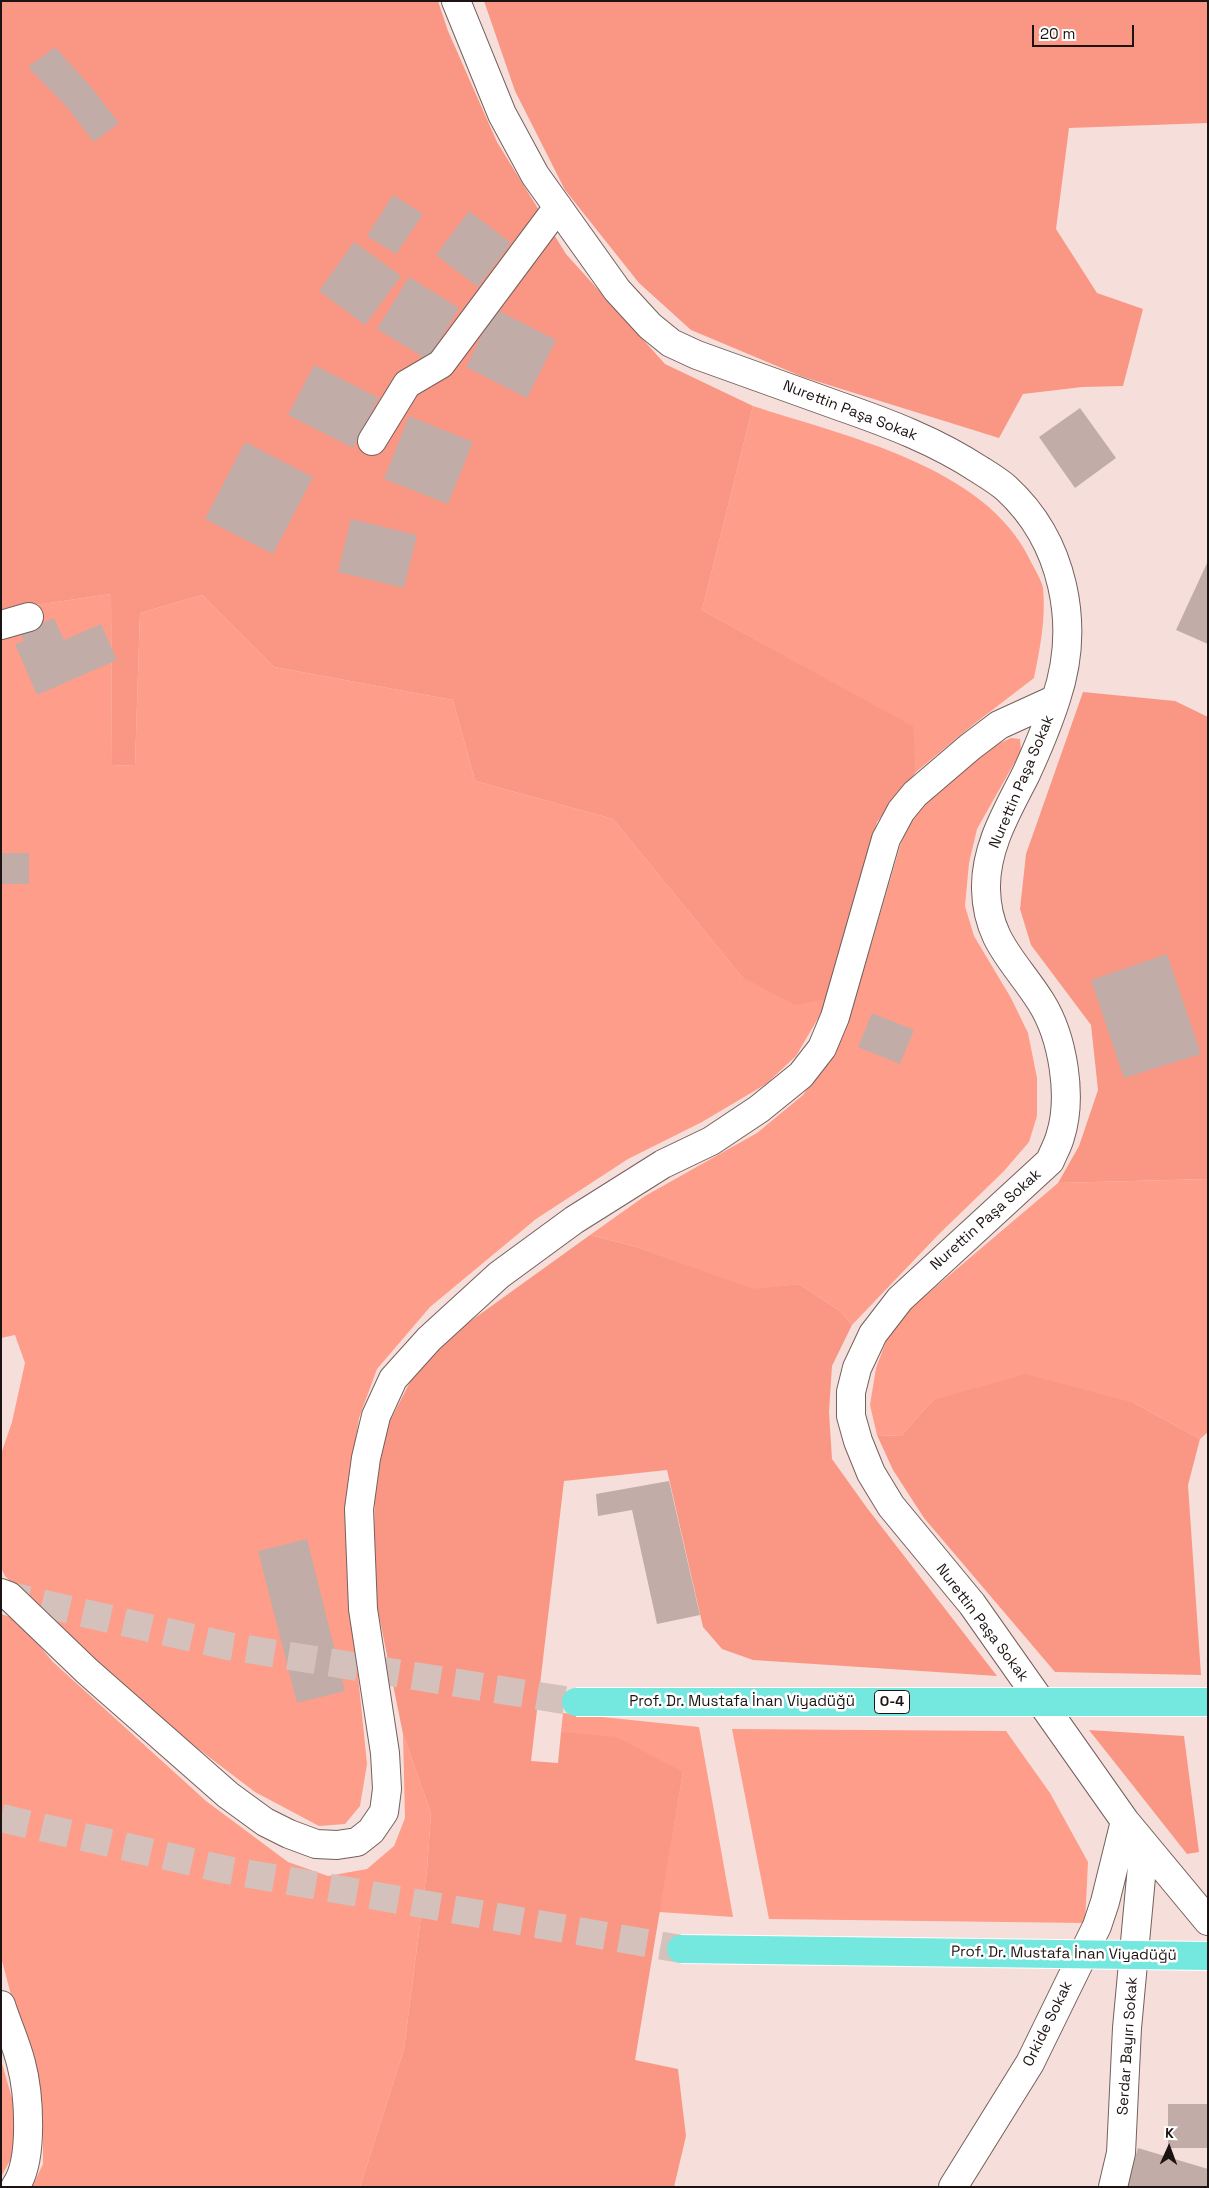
<!DOCTYPE html>
<meta charset="utf-8">
<style>
body{margin:0}
#map{position:relative;width:1209px;height:2188px;overflow:hidden;background:#f6dfda;font-family:"Space Grotesk",sans-serif}
canvas{display:block}
.frame{position:absolute;inset:0;border:2px solid #1c1412;pointer-events:none}
.north{position:absolute;left:1144px;top:2123px;width:50px;height:50px;-webkit-text-stroke:4px #fff;paint-order:stroke;rotate:2deg;font-size:14px;font-weight:700;line-height:20px;text-align:center;color:#1c1412}
.north::after{content:'';display:block;margin:auto;width:18px;height:22px;background:#1c1412;clip-path:polygon(50% 0,100% 100%,50% 72%,0 100%)}
.scale{position:absolute;left:1032px;top:25px;width:102px;height:22px;box-sizing:border-box;border:2px solid #1c1412;border-top:0;padding-left:6px;font-size:15px;line-height:18px;white-space:nowrap;color:#1c1412;-webkit-text-stroke:4px #fff;paint-order:stroke}
</style>
<div id="map">
<canvas width="1209" height="2188"></canvas>
<div class="frame"></div>
<div class="north">K</div>
<div class="scale">20 m</div>
</div>
<script>
const c = document.querySelector('canvas').getContext('2d');
c.lineJoin = 'round';
function fillPath(path, color) { c.fillStyle = color; c.fill(path, 'evenodd'); }
function trace(path, color, width, dash) { c.strokeStyle = color; c.lineWidth = width; c.lineCap = dash ? 'butt' : 'round'; c.setLineDash(dash || []); c.stroke(path); }
function label(font, color, halo, rows, align = 'center') {
  c.font = font + ' "Space Grotesk",sans-serif'; c.lineWidth = 5; c.setLineDash([]); c.textBaseline = 'middle'; c.strokeStyle = halo; c.fillStyle = color; for (const [text, x, y, turn = 0] of rows) {
    c.save(); c.translate(x, y); c.rotate((+turn || 0) * Math.PI / 180); c.textAlign = isNaN(turn) ? turn : align; if (halo) c.strokeText(text, 0, 0); c.fillText(text, 0, 0); c.restore();
  }
}
fillPath(new Path2D(`
 M 753,406 C 844,436 986,466 1030,560 C 1034,568 1041,579 1043,588 C 1046,619 1040,648 1034,678 L 974,724 L 916,772 L 912,726 L 702,610 Z
 M 111,594 L 112,765 L 135,766 L 140,613 L 202,595 L 274,667 L 453,700 L 475,781 L 613,819 L 742,977 L 830,998 L 796,1056 L 766,1084 L 702,1122 L 628,1159 L 536,1219 L 430,1307 L 377,1369 L 359,1418 L 348,1491 L 350,1597 L 367,1764 L 360,1806 L 345,1824 L 319,1826 L 255,1792 L 159,1719 L 58,1629 L 5,1576 L 1,1568 L 1,1454 L 12,1422 L 25,1363 L 15,1335 L 1,1338 L 1,610 Z
 M 1011,738 L 1020,739 L 1021,751 L 977,829 L 969,863 L 965,906 L 974,936 L 1011,998 L 1028,1033 L 1037,1078 L 1037,1116 L 1029,1142 L 1004,1171 L 938,1235 L 852,1325 L 840,1311 L 799,1284 L 753,1290 L 637,1247 L 590,1235 L 645,1196 L 757,1133 L 803,1095 L 833,1053 L 872,942 L 901,843 L 912,817 L 933,795 L 991,747 Z
 M 1208,1179 L 1208,1432 L 1200,1439 L 1134,1403 L 933,1400 L 901,1436 L 877,1435 L 870,1405 L 876,1368 L 888,1336 L 912,1307 L 1058,1183 Z
 M 1,1614 L 17,1619 L 53,1662 L 206,1801 L 288,1862 L 328,1876 L 367,1869 L 394,1846 L 405,1818 L 403,1734 L 431,1813 L 427,1869 L 404,2049 L 360,2187 L 32,2187 L 43,2164 L 43,2117 L 1,1957 Z
 M 563,1713 L 699,1727 L 733,1917 L 659,1912 L 683,1772 L 561,1732 Z
 M 732,1729 L 1006,1731 L 1050,1793 L 1088,1862 L 1085,1923 L 769,1919 Z
 M 1,2060 L 15,2109 L 14,2153 L 1,2177 Z`), '#fe9d89');
fillPath(new Path2D(`
 M 1,1 L 438,1 L 448,31 L 497,142 L 566,254 L 665,364 L 753,406 L 702,610 L 913,726 L 916,772 L 877,822 L 830,998 L 795,1005 L 742,977 L 613,819 L 475,781 L 453,700 L 274,667 L 202,595 L 140,613 L 135,766 L 112,765 L 111,594 L 1,610 Z
 M 484,1 L 1208,1 L 1208,123 L 1069,128 L 1056,229 L 1097,293 L 1143,309 L 1123,386 L 1082,387 L 1023,394 L 999,438 L 803,377 L 691,330 L 639,283 L 565,190 L 515,91 Z
 M 1083,692 L 1175,701 L 1208,717 L 1208,1179 L 1058,1183 L 1079,1146 L 1098,1090 L 1091,1025 L 1031,945 L 1020,909 L 1026,854 Z
 M 590,1235 L 637,1247 L 753,1289 L 799,1284 L 840,1311 L 852,1325 L 832,1366 L 829,1412 L 832,1459 L 867,1508 L 997,1676 L 753,1660 L 722,1649 L 703,1627 L 667,1470 L 564,1481 L 531,1761 L 558,1763 L 561,1732 L 616,1737 L 683,1772 L 635,2060 L 678,2069 L 686,2136 L 674,2187 L 360,2187 L 404,2049 L 427,1869 L 431,1813 L 403,1734 L 373,1586 L 375,1485 L 388,1425 L 411,1380 L 454,1333 Z
 M 1026,1374 L 1134,1403 L 1200,1439 L 1188,1485 L 1201,1675 L 1055,1672 L 924,1518 L 893,1470 L 877,1435 L 901,1436 L 933,1400 Z
 M 1089,1730 L 1184,1736 L 1199,1852 L 1187,1854 Z`), '#fa9784');
fillPath(new Path2D(`
 M 55,47 L 91,87 L 119,123 L 94,142 L 66,106 L 28,67 Z
 M 393,195 L 423,214 L 396,254 L 367,236 Z
 M 469,211 L 511,243 L 478,287 L 436,255 Z
 M 354,242 L 401,276 L 365,325 L 319,291 Z
 M 409,277 L 459,308 L 428,360 L 377,329 Z
 M 495,309 L 556,340 L 527,398 L 466,367 Z
 M 314,365 L 379,398 L 353,448 L 288,415 Z
 M 1080,408 L 1116,458 L 1075,488 L 1039,437 Z
 M 409,416 L 473,442 L 448,504 L 384,479 Z
 M 245,442 L 313,477 L 273,554 L 205,519 Z
 M 351,519 L 417,535 L 404,588 L 338,572 Z
 M 1208,561 L 1208,644 L 1176,630 Z
 M 54,618 L 64,640 L 101,624 L 117,660 L 37,695 L 15,644 L 24,641 L 20,633 Z
 M 1,853 L 29,853 L 29,884 L 1,884 Z
 M 1167,954 L 1201,1054 L 1124,1078 L 1091,980 Z
 M 872,1013 L 914,1030 L 900,1064 L 858,1047 Z
 M 669,1481 L 700,1615 L 657,1624 L 632,1510 L 598,1516 L 596,1494 Z
 M 307,1539 L 345,1691 L 297,1703 L 258,1551 Z
 M 1168,2104 L 1208,2104 L 1208,2148 L 1168,2148 Z
 M 1138,2148 L 1208,2169 L 1208,2187 L 1126,2187 Z`), '#c2aca7');
trace(new Path2D(`
 M 1,1594 L 228,1646 L 576,1702
 M 1,1818 L 227,1870 L 681,1949`), '#d5c1bc', 28, [28, 14]);
const minor = new Path2D(`
 M 456,1 L 502,114 L 535,175 L 617,290 L 650,326 L 671,343 L 697,355 C 744,372 792,389 839,406 C 888,423 936,441 980,470 C 988,475 998,481 1006,488 C 1064,541 1081,625 1056,699 C 1048,724 1037,750 1026,774 C 1008,810 985,847 986,889 C 987,941 1015,961 1041,1002 C 1063,1037 1073,1097 1060,1137 C 1058,1145 1053,1153 1050,1161 L 900,1299 L 873,1334 L 857,1368 L 851,1392 L 851,1416 L 858,1441 L 871,1473 L 891,1506 L 972,1604 L 1125,1821 L 1208,1921
 M 372,441 L 407,384 L 441,364 L 558,207
 M 1,625 L 29,617
 M 1,1593 L 9,1596 L 87,1671 L 228,1795 L 265,1822 L 289,1834 L 316,1844 L 337,1845 L 357,1842 L 371,1831 L 384,1812 L 387,1789 L 385,1753 L 363,1609 L 359,1509 L 366,1458 L 376,1416 L 393,1379 L 429,1339 L 499,1275 L 574,1220 L 663,1164 L 711,1141 L 759,1109 L 801,1075 L 822,1048 L 835,1017 L 886,839 L 901,811 L 915,794 L 970,747 L 999,725 L 1056,699
 M 1,2005 C 7,2024 16,2043 21,2063 C 29,2093 34,2161 15,2187
 M 953,2187 L 1030,2063 L 1097,1926 L 1105,1902 L 1125,1821
 M 1113,2187 L 1121,2153 L 1127,2028 L 1144,1845`);
trace(minor, '#74605c', 30);
trace(minor, '#fff', 28);
const highwayBridge = new Path2D(`
 M 576,1702 L 1208,1702
 M 681,1949 L 1208,1956`);
trace(highwayBridge, '#fff', 30, []);
trace(highwayBridge, '#74e8df', 28);
for (const [x, y, w] of [
 [892,1702,35]
]) { const box = new Path2D(); box.roundRect(x - w / 2, y - 11.5, w, 23, 4); c.fillStyle = '#fff'; c.fill(box); trace(box, '#1c1412', 1); }
label('bold 14px', '#1c1412', null, [
 ["O-4",892,1702]
]);
label('15px', '#1c1412', '#fff', [
 ["Nurettin Paşa Sokak",850,411,21],
 ["Nurettin Paşa Sokak",1022,782,-67],
 ["Nurettin Paşa Sokak",986,1220,-42],
 ["Nurettin Paşa Sokak",982,1623,53],
 ["Prof. Dr. Mustafa İnan Viyadüğü",742,1702],
 ["Prof. Dr. Mustafa İnan Viyadüğü",1064,1954,1],
 ["Orkide Sokak",1048,2024,-64],
 ["Serdar Bayırı Sokak",1128,2046,-86]
]);
</script>
